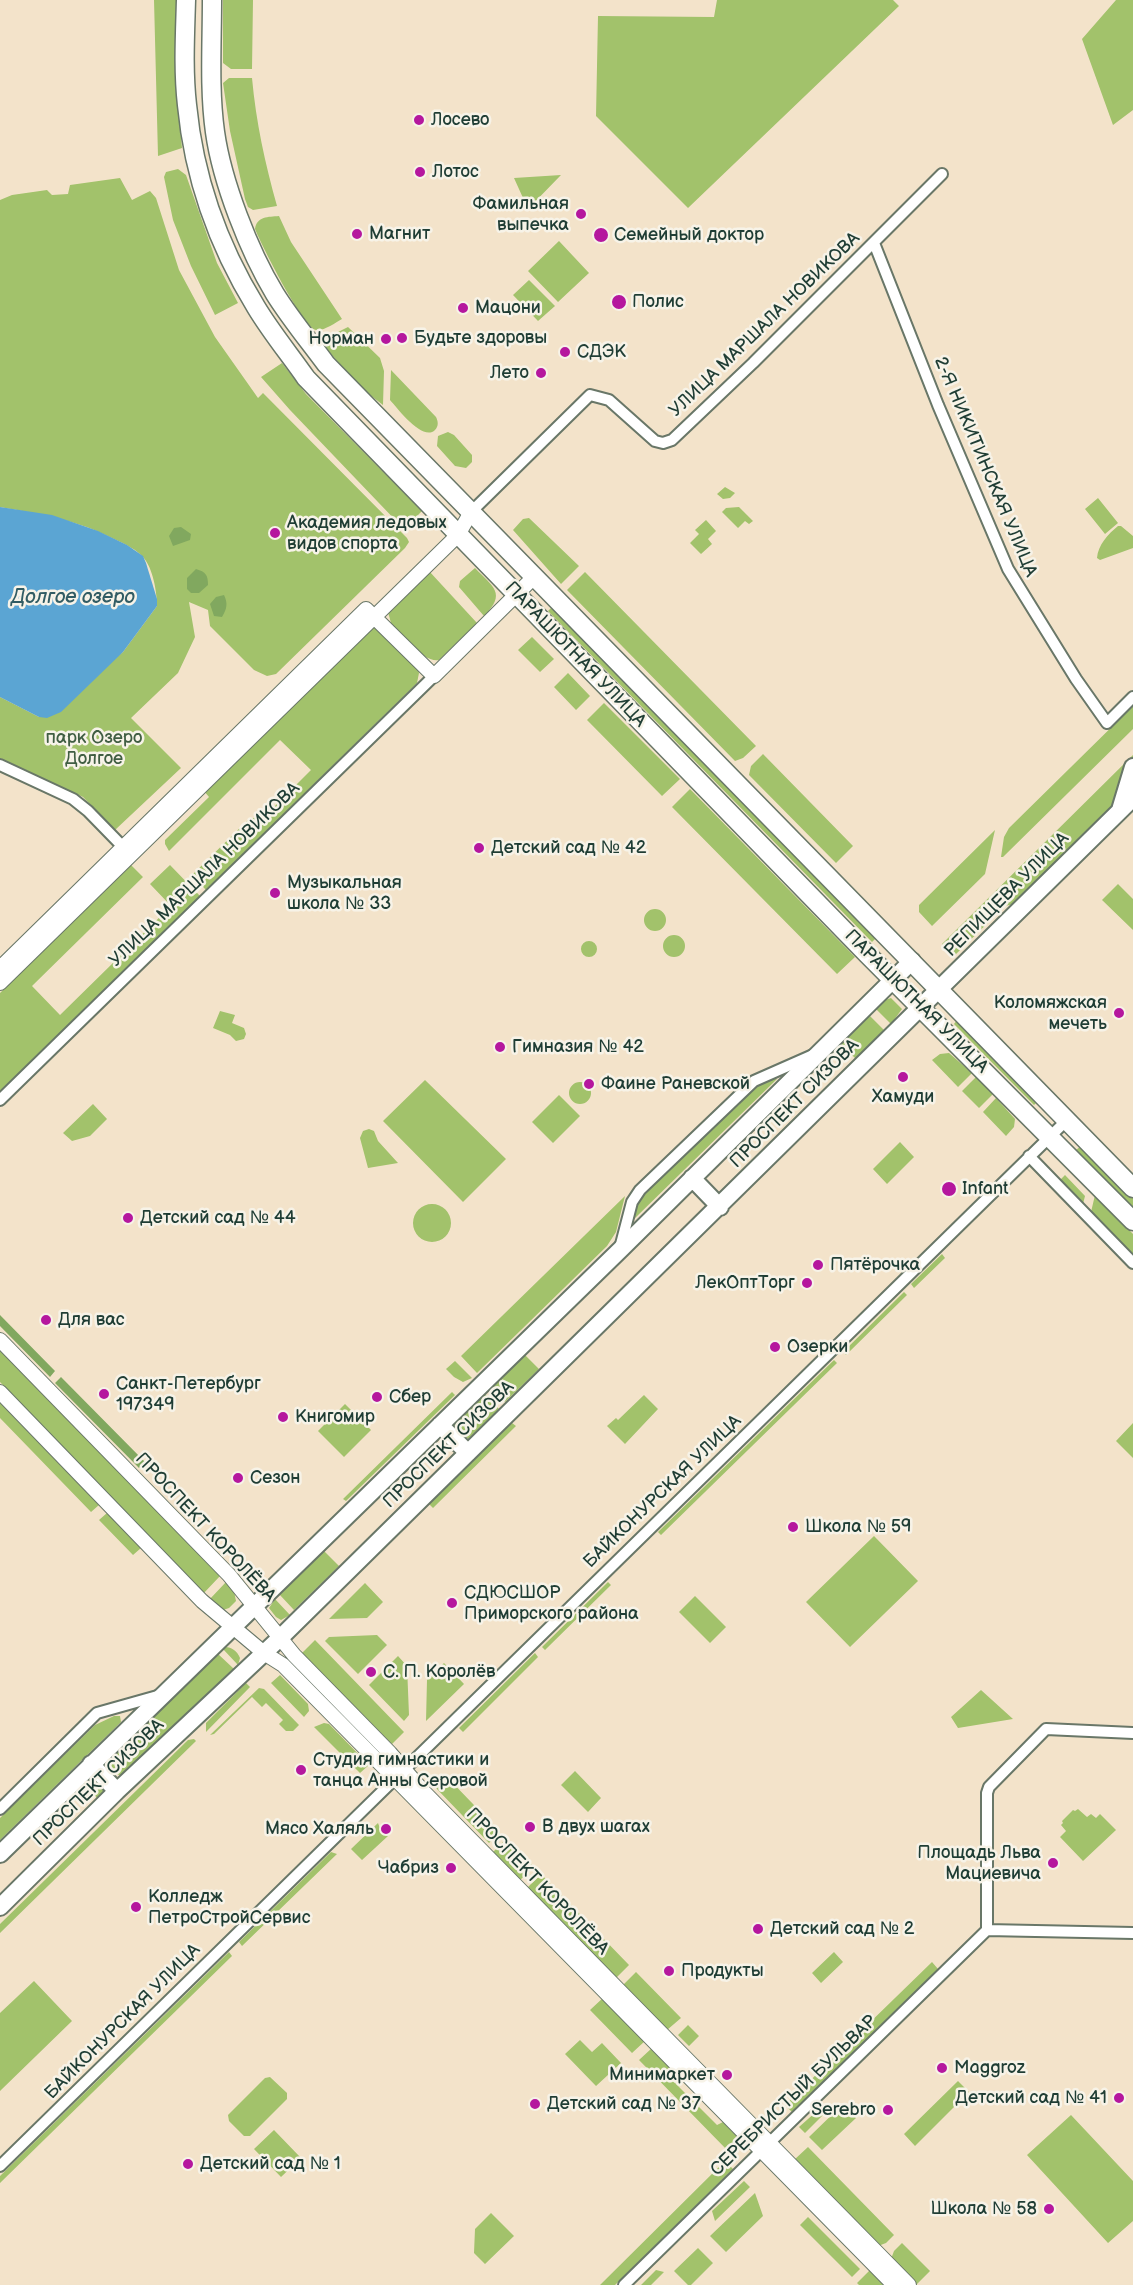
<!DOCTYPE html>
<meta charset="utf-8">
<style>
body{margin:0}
canvas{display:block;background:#f3e3ca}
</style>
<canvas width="1133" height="2285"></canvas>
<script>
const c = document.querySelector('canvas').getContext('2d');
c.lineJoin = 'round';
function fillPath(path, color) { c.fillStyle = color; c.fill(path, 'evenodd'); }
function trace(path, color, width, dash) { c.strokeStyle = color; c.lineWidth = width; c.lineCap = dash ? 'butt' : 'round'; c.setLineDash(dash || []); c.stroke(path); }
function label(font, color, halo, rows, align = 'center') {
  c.font = font + ' "Balsamiq Sans",sans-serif'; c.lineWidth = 5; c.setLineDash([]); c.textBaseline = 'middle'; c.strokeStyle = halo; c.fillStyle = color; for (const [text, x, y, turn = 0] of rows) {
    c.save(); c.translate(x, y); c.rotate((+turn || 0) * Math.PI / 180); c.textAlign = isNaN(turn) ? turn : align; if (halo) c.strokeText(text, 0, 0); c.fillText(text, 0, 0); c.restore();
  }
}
fillPath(new Path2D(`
 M 154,0 L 176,0 L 175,76 L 182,148 L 158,156 Z
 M 223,0 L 253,0 L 252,69 L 231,69 L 223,63 Z
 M 717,0 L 893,0 L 899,6 L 688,208 L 596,116 L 598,16 L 714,17 Z
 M 1116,0 L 1133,0 L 1133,110 L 1113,125 L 1082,39 Z
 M 229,78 L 252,78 C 256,122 265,163 277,206 L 253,210 L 248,207 L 245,199 L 230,131 L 223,83 Z
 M 178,169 L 186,175 L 217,263 L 238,303 L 215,315 L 191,266 L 173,220 L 164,177 L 166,172 Z
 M 561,175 L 528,209 L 514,178 Z
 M 120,178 L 132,200 L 150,191 L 156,198 L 179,270 L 215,337 L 258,398 L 263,393 L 407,538 L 409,542 L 405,548 L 276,674 L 267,676 L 254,670 L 210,626 L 208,610 L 189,602 L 195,637 L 178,673 L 131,718 L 181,768 L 115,830 L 83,797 L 0,758 L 0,697 L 39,717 L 123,652 L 157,606 C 157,592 153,568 143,557 C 137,550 125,544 116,540 C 75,519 44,515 0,507 L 0,200 L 12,195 L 47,190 L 52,195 L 68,194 L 70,185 Z
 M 279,216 L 291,242 L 342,319 C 335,323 324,331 316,330 C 303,328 261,244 255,229 C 257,216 268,217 279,216 Z
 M 559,241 L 589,273 L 558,302 L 528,271 Z
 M 529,280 L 555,306 L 538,321 L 513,295 Z
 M 348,327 L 380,358 L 384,371 L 383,405 L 361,388 L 324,346 L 328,337 Z
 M 282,363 L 306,394 L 422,511 L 407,526 L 400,525 L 290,410 L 261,377 Z
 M 391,370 L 436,417 C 438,421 439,426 435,430 C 423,442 398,409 390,400 Z
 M 448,432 L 454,435 L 472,455 L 472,462 L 466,468 L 455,466 L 437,446 L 438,436 Z
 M 725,487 L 735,493 L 730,498 L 723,499 L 717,494 Z
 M 1098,498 L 1118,523 L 1105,534 L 1085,509 Z
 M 739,507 L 753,521 L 749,524 L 745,521 L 738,528 L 722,512 L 726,508 Z
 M 529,518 L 579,566 L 561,584 L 513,530 L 523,519 Z
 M 706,520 L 716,531 L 708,539 L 712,544 L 701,554 L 690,543 L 699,534 L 695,530 Z
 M 1118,526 L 1121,526 L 1133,536 L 1133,548 L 1100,560 L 1097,558 C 1098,545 1108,534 1118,526 Z
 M 475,568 C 493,587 507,593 484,616 L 459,587 L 460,581 Z
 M 429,571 L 477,623 L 439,660 C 423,663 402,635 391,623 L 388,612 Z
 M 585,572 L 756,746 L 743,758 L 735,761 L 567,590 Z
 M 553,606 L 877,937 L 872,942 L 548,611 Z
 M 374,628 L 379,630 L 417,667 L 419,673 L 417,683 L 206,890 L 192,875 L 249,819 L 266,815 L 311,770 L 280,740 L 169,851 L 165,844 L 165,840 L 209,797 L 204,791 L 370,629 Z
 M 532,637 L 554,659 L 540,672 L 518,650 Z
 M 568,673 L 590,696 L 576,710 L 554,687 Z
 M 604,703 L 680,779 L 662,796 L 587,720 Z
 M 1133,706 L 1133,729 L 1003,857 L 1001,857 L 1004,837 L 1009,828 Z
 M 763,754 L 853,846 L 836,863 L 749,775 L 751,766 Z
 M 1133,755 L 1133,787 L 1014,904 L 1005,906 L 954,956 L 942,944 Z
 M 690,789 L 855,957 L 837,974 L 672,807 Z
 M 995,830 L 985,874 L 932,926 L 919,912 L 919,905 Z
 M 131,865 L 143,877 L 32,986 L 60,1015 L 171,906 L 150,884 L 170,865 L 200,896 L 0,1093 L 0,993 Z
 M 1118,884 L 1133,899 L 1133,930 L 1102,900 Z
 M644 920a11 11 0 1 1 22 0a11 11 0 1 1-22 0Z
 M663 946a11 11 0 1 1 22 0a11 11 0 1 1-22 0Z
 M581 949a8 8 0 1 1 16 0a8 8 0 1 1-16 0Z
 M 891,998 L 902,1009 L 891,1024 L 876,1009 L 885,1000 Z
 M 220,1011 L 235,1015 L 232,1023 L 244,1028 L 246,1034 L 244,1039 L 236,1041 L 230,1035 L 213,1028 Z
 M 869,1015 L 884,1030 L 856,1059 L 841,1044 Z
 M 957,1020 L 1037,1102 L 1034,1105 L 954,1024 Z
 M 949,1053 L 972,1073 L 958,1087 L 932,1060 L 940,1054 Z
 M 773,1077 L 777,1079 L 632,1221 L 633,1212 L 642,1194 L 756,1083 Z
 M 976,1077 L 993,1094 L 979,1108 L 962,1091 Z
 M 425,1080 L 506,1159 L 463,1202 L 383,1121 Z
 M569 1093a11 11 0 1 1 22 0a11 11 0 1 1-22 0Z
 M 559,1095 L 580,1116 L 553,1143 L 532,1122 Z
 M 996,1098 L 1015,1119 L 1014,1127 L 1006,1136 L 983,1112 Z
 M 93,1104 L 107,1119 L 90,1136 L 72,1141 L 63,1133 Z
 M 369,1129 L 374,1131 L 378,1141 L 398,1163 L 368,1168 L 360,1138 L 363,1131 Z
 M 900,1142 L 914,1157 L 887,1184 L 873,1169 Z
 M 1081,1146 L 1133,1198 L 1133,1208 L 1076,1150 Z
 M 1065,1175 L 1085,1196 L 1083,1204 L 1060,1180 Z
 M 1095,1195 L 1133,1234 L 1133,1256 L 1091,1212 Z
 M 625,1196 L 616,1232 L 607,1246 L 477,1373 L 461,1356 Z
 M413 1223a19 19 0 1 1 38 0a19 19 0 1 1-38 0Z
 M 942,1254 L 945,1258 L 914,1288 L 911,1284 Z
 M 904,1292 L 907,1295 L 846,1355 L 843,1352 Z
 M 0,1351 L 220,1576 L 203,1594 L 0,1382 Z
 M 524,1354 L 539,1369 L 505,1402 L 490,1387 Z
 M 834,1360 L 837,1363 L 661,1535 L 658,1532 Z
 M 455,1361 L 472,1378 L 463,1382 L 454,1377 L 446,1369 Z
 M 452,1392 L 455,1395 L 346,1501 L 343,1499 Z
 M 484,1393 L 499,1409 L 468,1439 L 453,1424 Z
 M 644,1395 L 658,1409 L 625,1444 L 607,1426 L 616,1418 L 618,1420 Z
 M 0,1403 L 99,1505 L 91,1512 L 0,1418 Z
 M 345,1404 L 371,1430 L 344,1457 L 318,1431 Z
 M 512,1423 L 516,1426 L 433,1508 L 429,1504 Z
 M 1133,1423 L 1133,1458 L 1116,1441 Z
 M 107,1513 L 141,1548 L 133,1555 L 99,1520 Z
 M 874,1536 L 918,1581 L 850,1647 L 806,1602 Z
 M 323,1550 L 339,1566 L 294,1610 L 279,1594 Z
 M 226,1582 L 234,1591 L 236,1601 L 229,1608 L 223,1610 L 209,1600 Z
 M 608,1582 L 611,1585 L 545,1650 L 542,1647 Z
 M 365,1583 L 383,1602 L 367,1618 L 329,1619 Z
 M 695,1596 L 726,1627 L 710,1643 L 679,1612 Z
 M 275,1599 L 290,1615 L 281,1620 L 276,1617 L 269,1608 Z
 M 377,1635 L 387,1645 L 358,1674 L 325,1641 L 329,1637 Z
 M 315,1640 L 404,1732 L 392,1744 L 302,1653 Z
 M 225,1647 C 232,1647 237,1651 240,1658 L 238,1665 L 222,1648 Z
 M 217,1653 L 234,1669 L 127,1773 L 122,1776 L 111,1772 L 109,1768 L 111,1758 Z
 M 535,1653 L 538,1657 L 463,1732 L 459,1728 Z
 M 398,1656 L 407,1666 L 409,1715 L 404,1721 L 369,1685 Z
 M 444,1663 L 464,1684 L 426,1721 L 427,1680 Z
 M 280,1675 L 308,1704 L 309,1711 L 304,1717 L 271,1683 Z
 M 246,1683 L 250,1687 L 206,1732 L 206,1723 Z
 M 259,1688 L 264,1689 L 299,1725 L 293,1731 L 286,1731 L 279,1724 L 283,1720 L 266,1703 L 262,1707 L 252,1697 L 214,1734 L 210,1735 Z
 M 981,1690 L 1013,1719 L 958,1728 L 951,1717 Z
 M 114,1716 L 120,1716 L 121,1722 L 0,1840 L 0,1818 L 95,1725 Z
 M 324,1723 L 329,1724 L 369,1765 L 360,1773 L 314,1727 Z
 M 194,1739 L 196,1741 L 0,1933 L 0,1924 L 188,1740 Z
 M 575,1771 L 601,1798 L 588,1812 L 561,1785 Z
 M 446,1776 L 500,1832 L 489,1843 L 435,1787 Z
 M 90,1780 L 97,1780 L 104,1789 L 103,1795 L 99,1800 L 84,1784 Z
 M 1078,1809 L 1087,1817 L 1091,1814 L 1096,1818 L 1100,1814 L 1116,1830 L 1083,1861 L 1060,1837 L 1066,1831 L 1061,1825 L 1063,1823 L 1062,1821 L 1073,1810 L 1075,1811 Z
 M 378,1823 L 382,1834 L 388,1836 L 362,1860 L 351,1849 Z
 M 506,1839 L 534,1867 L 519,1881 L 492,1853 Z
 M 331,1852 L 337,1854 L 242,1946 L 239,1942 Z
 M 541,1874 L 629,1965 L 616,1978 L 527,1888 Z
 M 229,1952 L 232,1956 L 0,2183 L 0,2176 Z
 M 834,1952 L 843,1962 L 821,1983 L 812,1973 Z
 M 932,1962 L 938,1969 L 792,2112 L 785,2105 Z
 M 636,1972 L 681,2018 L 667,2030 L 623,1985 Z
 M 34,1981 L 72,2021 L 0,2091 L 0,2013 Z
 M 604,1997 L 645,2041 L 632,2053 L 590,2010 Z
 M 688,2025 L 699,2036 L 689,2046 L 678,2035 Z
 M 580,2040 L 592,2052 L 602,2043 L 621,2063 L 596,2086 L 565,2054 Z
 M 652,2048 L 669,2066 L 667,2075 L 717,2125 L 723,2122 L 741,2139 L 728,2151 L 639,2060 Z
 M 270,2077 L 287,2093 L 287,2099 L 250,2136 L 244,2136 L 229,2121 L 228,2115 L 265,2078 Z
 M 958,2081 L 969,2092 L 915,2146 L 904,2134 Z
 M 843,2104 L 856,2118 L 822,2150 L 809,2137 Z
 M 817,2111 L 824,2114 L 805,2133 L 799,2127 Z
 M 1071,2115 L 1133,2181 L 1133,2221 L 1108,2243 L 1027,2155 Z
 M 274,2130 L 301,2158 L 281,2177 L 254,2149 Z
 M 808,2147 L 894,2235 L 886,2243 L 878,2246 L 794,2160 Z
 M 725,2161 L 733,2169 L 615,2285 L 600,2285 Z
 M 744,2181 L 750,2187 L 715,2221 L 712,2211 Z
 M 755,2193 L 763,2216 L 726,2252 L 710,2236 Z
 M 491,2213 L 514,2236 L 485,2264 L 474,2253 L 475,2229 Z
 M 808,2217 L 860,2269 L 852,2277 L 800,2225 Z
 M 902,2243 L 930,2271 L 916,2285 L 891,2259 L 894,2251 Z
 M 698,2248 L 713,2263 L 691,2285 L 688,2285 L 674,2271 Z
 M 656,2270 L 664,2272 L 651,2285 L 641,2285 Z
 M 870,2270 L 885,2285 L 859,2285 L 857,2283 Z`), '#a2c26b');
fillPath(new Path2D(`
 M 181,527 L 191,534 L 190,540 L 173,546 L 169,536 L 174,528 Z
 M 196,569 C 206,572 208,575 208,585 L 199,593 L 191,593 L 187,589 L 187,578 Z
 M 224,595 C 228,603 227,609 222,617 L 214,616 L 210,604 L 216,597 Z
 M 0,1315 L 55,1371 L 50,1377 L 0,1326 Z
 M 61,1377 L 145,1462 L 139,1468 L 55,1383 Z`), '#81a85f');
fillPath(new Path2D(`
 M 0,507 L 52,515 L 98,531 L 127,545 L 143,556 L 146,563 L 157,599 L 157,606 L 123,652 L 61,712 L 47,718 L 39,717 L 0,697 Z`), '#5ba5d3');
const minor = new Path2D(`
 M 874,243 L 938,405 L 1008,569 L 1076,679 L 1107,723 L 1133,697
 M 471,512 L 590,395 L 609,400 L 655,441 L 663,443 L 672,440 L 753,363 L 942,174
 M 0,765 L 73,799 L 88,811 L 127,851
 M 0,1100 L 434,676
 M 1029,1156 L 1133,1263
 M 620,1248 L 632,1202 L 640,1190 L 754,1081 L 813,1055
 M 0,1809 L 97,1713 L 161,1695
 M 987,1930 L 987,1793 L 989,1787 L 1046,1729 L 1133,1733
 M 987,1930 L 1133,1933
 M 0,2166 L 1067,1120
 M 624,2285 L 987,1930`);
const tertiary = new Path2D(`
 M 0,968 L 366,609 L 434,676 L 535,576
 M 0,983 L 458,535 L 471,512
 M 0,1340 L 229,1575 L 294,1655 L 390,1753 L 423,1791 L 909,2285
 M 0,1392 L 202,1601 L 264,1653 L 283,1665 L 894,2285`);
const secondary = new Path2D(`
 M 1120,810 L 1133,767
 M 692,1178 L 720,1207
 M 440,1425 L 468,1453
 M 91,1764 L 117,1791
 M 0,1854 L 620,1250 L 912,961
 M 0,1907 L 117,1791 L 280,1638 L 1133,798`);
const primary = new Path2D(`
 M 186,0 C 185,35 183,70 187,105 C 194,178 218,245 256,307 C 271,332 290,355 306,378 L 867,954 L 1133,1221
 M 212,0 C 212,44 209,89 215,132 C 222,182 249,251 275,294 C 290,318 309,341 326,364 L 1133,1188`);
trace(minor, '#697768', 14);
trace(tertiary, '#697768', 16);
trace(secondary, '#697768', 20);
trace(primary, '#697768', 21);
trace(minor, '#fff', 10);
trace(tertiary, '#fff', 14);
trace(secondary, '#fff', 16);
trace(primary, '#fff', 18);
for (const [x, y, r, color] of [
 [419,120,6,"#b5179e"],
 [420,172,6,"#b5179e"],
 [581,214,6,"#b5179e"],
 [357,234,6,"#b5179e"],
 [601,235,8,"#b5179e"],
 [619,302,8,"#b5179e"],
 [463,308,6,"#b5179e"],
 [402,338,6,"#b5179e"],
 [386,339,6,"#b5179e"],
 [565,352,6,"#b5179e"],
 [541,373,6,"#b5179e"],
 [275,533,6,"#b5179e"],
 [479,848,6,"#b5179e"],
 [275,893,6,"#b5179e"],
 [1119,1013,6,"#b5179e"],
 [500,1047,6,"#b5179e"],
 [903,1077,6,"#b5179e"],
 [589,1084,6,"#b5179e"],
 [949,1189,8,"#b5179e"],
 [128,1218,6,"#b5179e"],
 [818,1265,6,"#b5179e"],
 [807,1283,6,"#b5179e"],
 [46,1320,6,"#b5179e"],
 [775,1347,6,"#b5179e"],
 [104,1394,6,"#b5179e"],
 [377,1397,6,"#b5179e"],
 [283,1417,6,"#b5179e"],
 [238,1478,6,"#b5179e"],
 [793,1527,6,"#b5179e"],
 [452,1603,6,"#b5179e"],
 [371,1672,6,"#b5179e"],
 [301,1770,6,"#b5179e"],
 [530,1827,6,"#b5179e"],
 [386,1829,6,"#b5179e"],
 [1053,1863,6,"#b5179e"],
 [451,1868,6,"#b5179e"],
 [136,1907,6,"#b5179e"],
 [758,1929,6,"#b5179e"],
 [669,1971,6,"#b5179e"],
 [942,2068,6,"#b5179e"],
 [727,2075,6,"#b5179e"],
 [1119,2098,6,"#b5179e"],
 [535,2104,6,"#b5179e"],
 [888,2110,6,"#b5179e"],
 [188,2164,6,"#b5179e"],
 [1049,2209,6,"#b5179e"]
]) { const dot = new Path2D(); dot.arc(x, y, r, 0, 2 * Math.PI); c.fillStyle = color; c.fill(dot); trace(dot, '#f7f3e8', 2); }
label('18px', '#1f3d34', '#f7f3e8', [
 ["Лосево",431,120],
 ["Лотос",432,172],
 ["Фамильная",569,204,"right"],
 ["выпечка",569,225,"right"],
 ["Магнит",369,234],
 ["Семейный доктор",614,235],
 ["Полис",632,302],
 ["Мацони",475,308],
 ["Будьте здоровы",414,338],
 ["Норман",374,339,"right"],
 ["СДЭК",577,352],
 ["Лето",529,373,"right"],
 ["Академия ледовых",287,523],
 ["видов спорта",287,544],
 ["Детский сад № 42",491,848],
 ["Музыкальная",287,883],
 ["школа № 33",287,904],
 ["Коломяжская",1107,1003,"right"],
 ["мечеть",1107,1024,"right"],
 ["Гимназия № 42",512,1047],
 ["Фаине Раневской",601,1084],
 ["Хамуди",903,1097,"center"],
 ["Infant",962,1189],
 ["Детский сад № 44",140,1218],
 ["Пятёрочка",830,1265],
 ["ЛекОптТорг",795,1283,"right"],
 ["Для вас",58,1320],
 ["Озерки",787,1347],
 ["Санкт-Петербург",116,1384],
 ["197349",116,1405],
 ["Сбер",389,1397],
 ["Книгомир",295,1417],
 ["Сезон",250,1478],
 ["Школа № 59",805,1527],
 ["СДЮСШОР",464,1593],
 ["Приморского района",464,1614],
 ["С. П. Королёв",383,1672],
 ["Студия гимнастики и",313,1760],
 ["танца Анны Серовой",313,1781],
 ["В двух шагах",542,1827],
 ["Мясо Халяль",374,1829,"right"],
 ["Площадь Льва",1041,1853,"right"],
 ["Мациевича",1041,1874,"right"],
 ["Чабриз",439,1868,"right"],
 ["Колледж",148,1897],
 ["ПетроСтройСервис",148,1918],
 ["Детский сад № 2",770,1929],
 ["Продукты",681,1971],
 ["Maggroz",954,2068],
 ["Минимаркет",715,2075,"right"],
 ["Детский сад № 41",1107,2098,"right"],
 ["Детский сад № 37",547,2104],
 ["Serebro",876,2110,"right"],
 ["Детский сад № 1",200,2164],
 ["Школа № 58",1037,2209,"right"]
], 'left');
label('18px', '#1f3d34', '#f7f3e8', [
 ["УЛИЦА МАРШАЛА НОВИКОВА",765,325,-44],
 ["2-Я НИКИТИНСКАЯ УЛИЦА",985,467,67],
 ["ПАРАШЮТНАЯ УЛИЦА",575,655,46],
 ["УЛИЦА МАРШАЛА НОВИКОВА",205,875,-44],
 ["РЕПИЩЕВА УЛИЦА",1007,895,-45],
 ["ПАРАШЮТНАЯ УЛИЦА",916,1002,45],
 ["ПРОСПЕКТ СИЗОВА",795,1104,-45],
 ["ПРОСПЕКТ СИЗОВА",449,1445,-44],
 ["БАЙКОНУРСКАЯ УЛИЦА",663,1492,-44],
 ["ПРОСПЕКТ КОРОЛЁВА",205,1528,47],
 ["ПРОСПЕКТ СИЗОВА",99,1783,-44],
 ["ПРОСПЕКТ КОРОЛЁВА",537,1882,46],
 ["БАЙКОНУРСКАЯ УЛИЦА",123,2022,-45],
 ["СЕРЕБРИСТЫЙ БУЛЬВАР",794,2096,-44]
]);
label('18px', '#405e42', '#f7f3e8', [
 ["парк Озеро",94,738],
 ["Долгое",94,759]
]);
label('italic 20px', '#315c64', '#f7f3e8', [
 ["Долгое озеро",73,598]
]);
</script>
